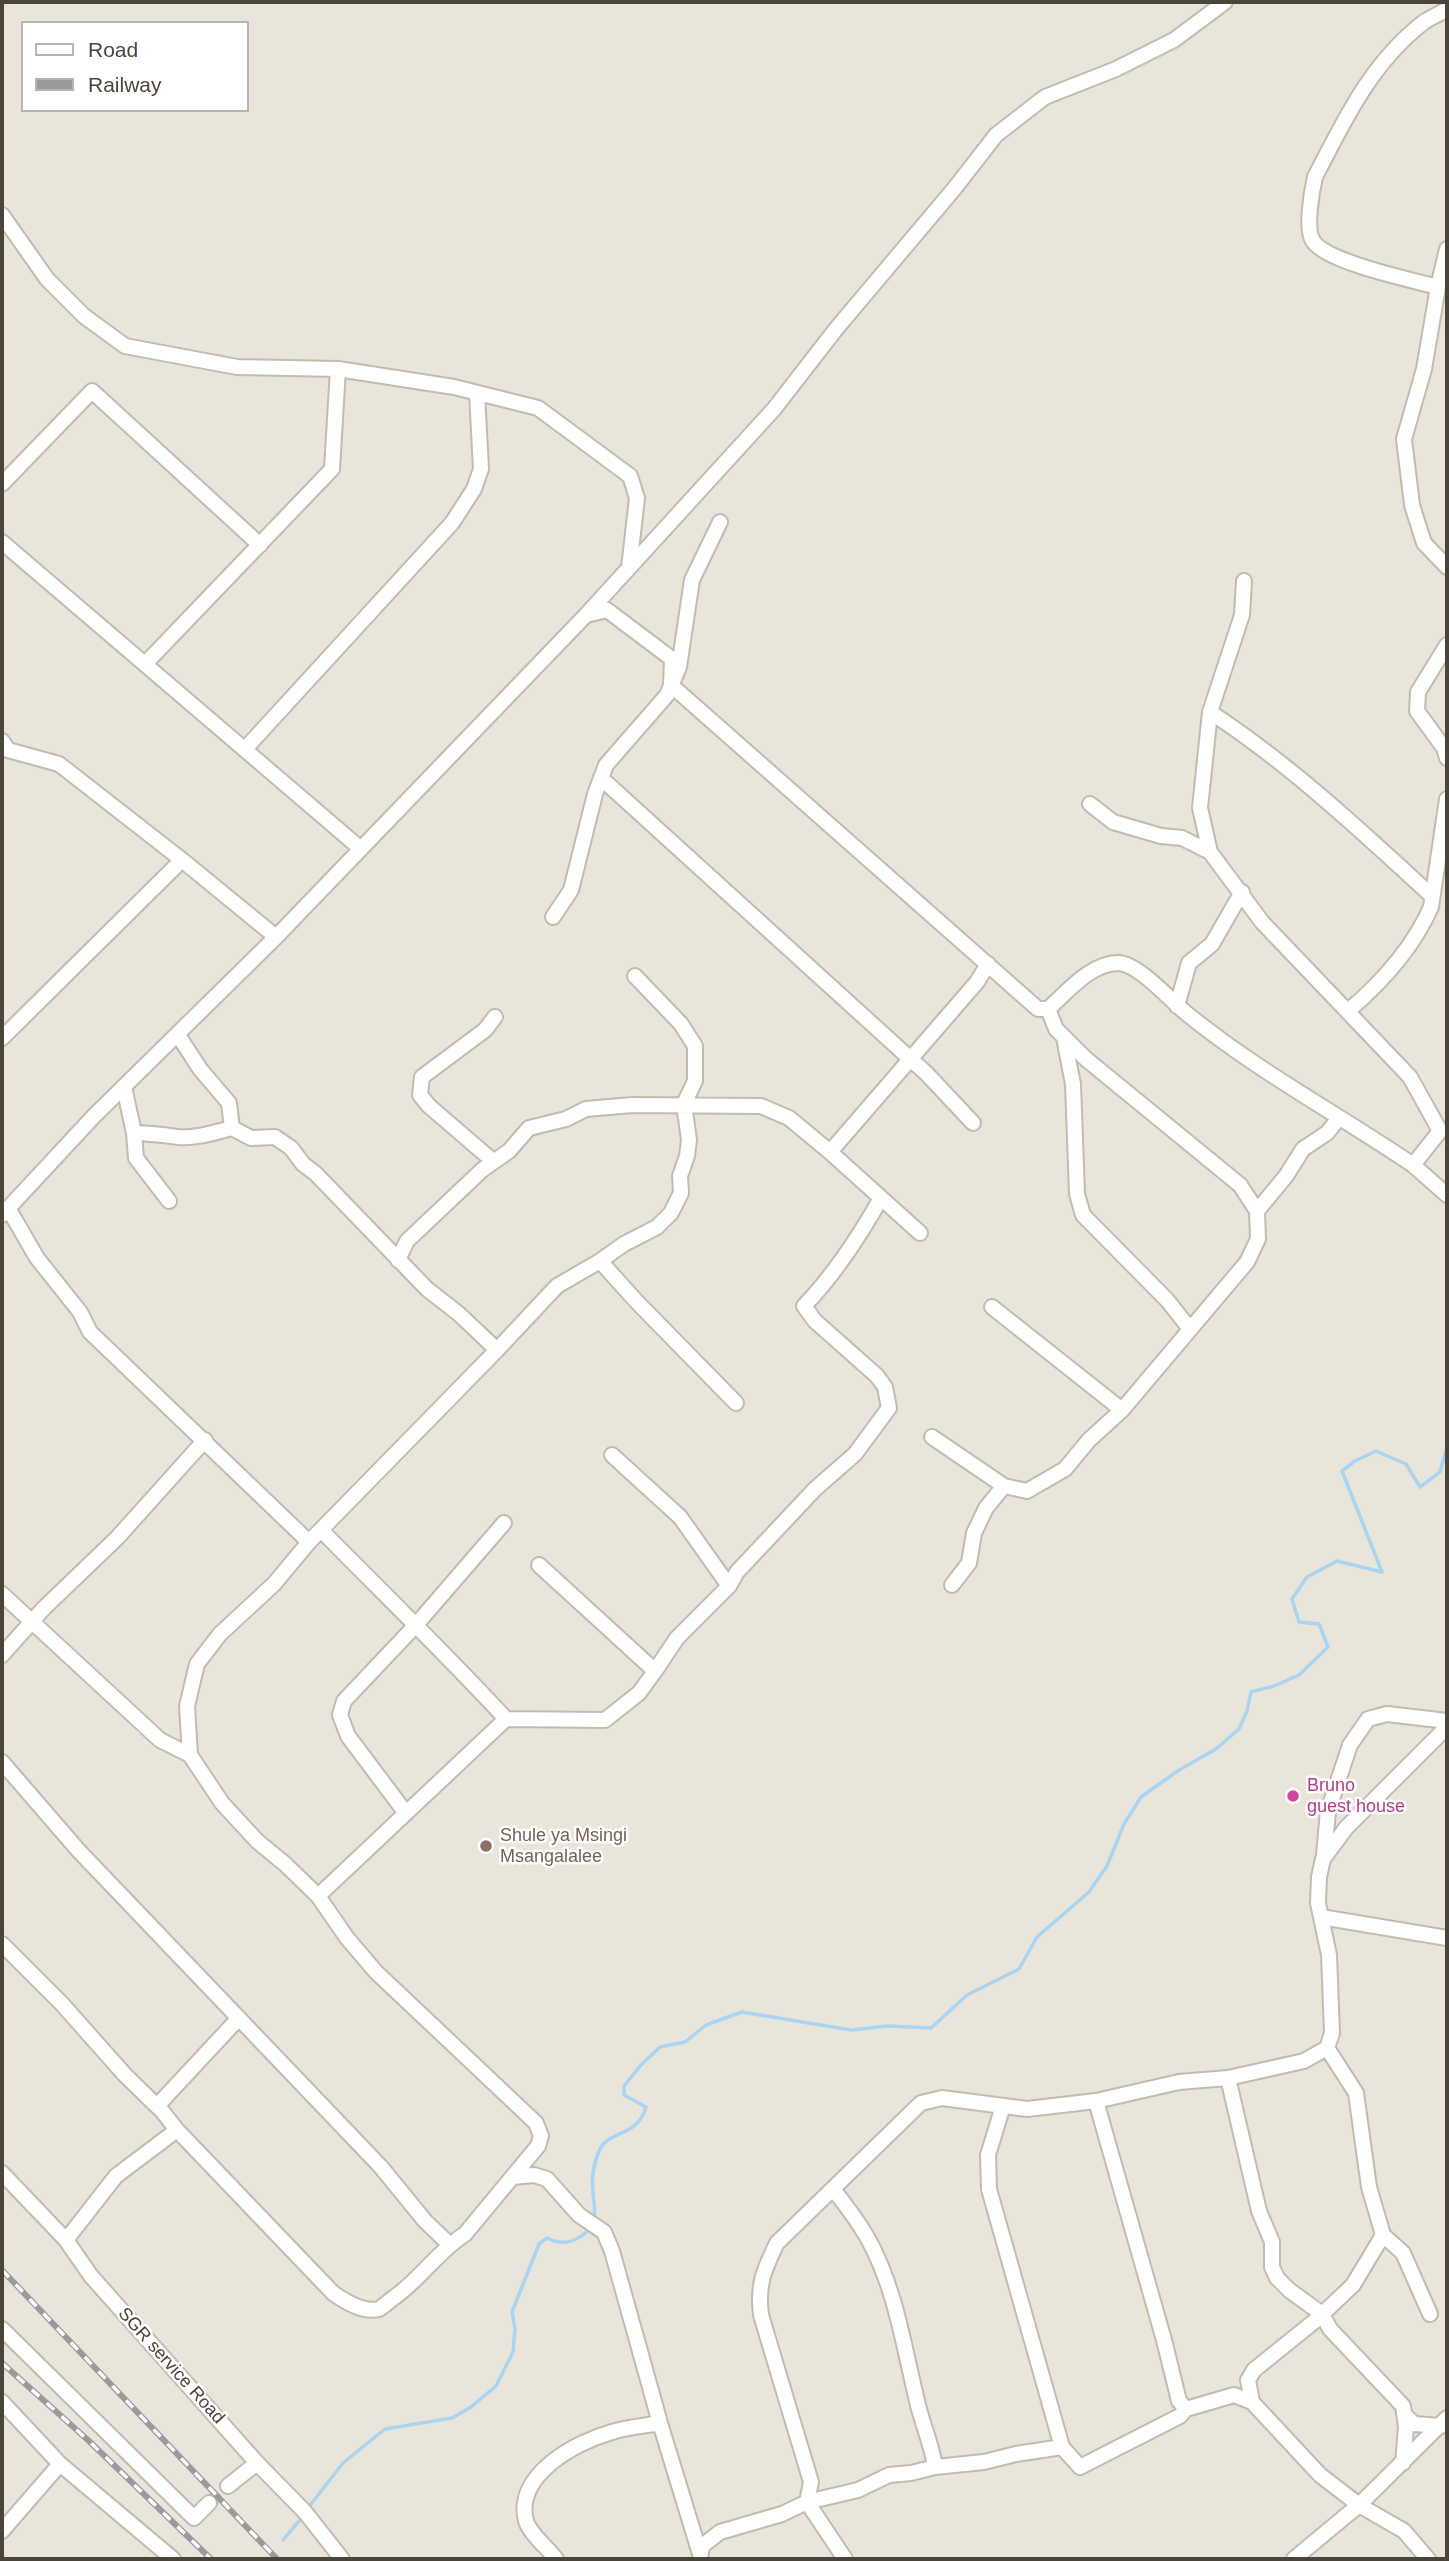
<!DOCTYPE html>
<style>
body{margin:0}
#map{position:relative;width:1449px;height:2561px;overflow:hidden;background:#f6f3ec;font-family:Arial,sans-serif}
canvas{display:block}
.frame{position:absolute;inset:0;border:4px solid #4b4439;pointer-events:none}
.legend{position:absolute;left:21px;top:21px;width:228px;height:91px;box-sizing:border-box;background:#fff;border:2px solid #b7b4b0;margin:0;padding:9px 12px;list-style:none;font-size:21px;color:#4b4439}
.legend li{display:flex;align-items:center;gap:14px;height:35px}
.legend b{width:35px;border:2px solid #b7b4b0}
</style>
<div id="map">
<canvas width="1449" height="2561"></canvas>
<div class="frame"></div>
<ul class="legend">
<li><b style="height:9px;background:#fff"></b>Road</li>
<li><b style="height:9px;background:#9a9a9a"></b>Railway</li>
</ul>
</div>
<script>
const c = document.querySelector('canvas').getContext('2d');
c.lineJoin = 'round';
function fillPath(path, color) { c.fillStyle = color; c.fill(path, 'evenodd'); }
function trace(path, color, width, dash) { c.strokeStyle = color; c.lineWidth = width; c.lineCap = dash ? 'butt' : 'round'; c.setLineDash(dash || []); c.stroke(path); }
function label(font, color, halo, rows, align = 'center') {
  c.font = font + ' Arial,sans-serif'; c.lineWidth = 5; c.setLineDash([]); c.textBaseline = 'middle'; c.strokeStyle = halo; c.fillStyle = color; for (const [text, x, y, turn = 0] of rows) {
    c.save(); c.translate(x, y); c.rotate((+turn || 0) * Math.PI / 180); c.textAlign = isNaN(turn) ? turn : align; if (halo) c.strokeText(text, 0, 0); c.fillText(text, 0, 0); c.restore();
  }
}
fillPath(new Path2D(`
 M 2,2 L 1447,2 L 1447,2559 L 2,2559 ZM 23,23 L 247,23 L 247,110 L 23,110 Z`), '#eae5da');
trace(new Path2D(`
 M 594,2218 C 596,2209 593,2200 593,2191 C 591,2178 594,2161 600,2149 C 608,2131 638,2137 646,2107 L 624,2095 L 624,2086 L 641,2065 L 660,2047 L 685,2042 L 706,2025 L 742,2012 L 851,2030 L 888,2026 L 931,2028 L 967,1995 L 1019,1969 L 1037,1937 L 1089,1892 L 1107,1866 L 1124,1824 L 1141,1797 L 1179,1770 L 1216,1749 L 1239,1729 L 1247,1711 L 1251,1692 L 1274,1686 L 1299,1675 L 1328,1647 L 1319,1624 L 1299,1622 L 1292,1599 L 1307,1577 L 1337,1561 L 1382,1572 L 1342,1471 L 1355,1461 L 1376,1451 L 1406,1464 L 1420,1487 L 1440,1472 L 1447,1447
 M 308,2508 L 343,2463 L 385,2429 L 452,2418 L 471,2407 L 496,2386 L 513,2352 L 515,2329 L 512,2312 L 539,2244 L 547,2238 C 564,2247 577,2241 590,2229
 M 283,2540 L 304,2515`), '#a9d4f2', 3.5);
trace(new Path2D(`
 M 209,2503 L 228,2486`), '#d4d0c8', 14, [14, 7]);
const minor = new Path2D(`
 M 2,215 L 47,279 L 84,316 L 125,346 L 237,367 L 338,369 L 454,387 L 538,408 L 630,476 L 637,498 L 629,568
 M 1447,249 L 1438,287 L 1424,369 L 1404,439 L 1412,505 L 1424,543 L 1447,567
 M 1438,287 C 1411,280 1326,262 1313,241 C 1305,229 1312,190 1315,177 C 1345,119 1371,63 1424,22 C 1431,17 1440,14 1447,9
 M 2,484 L 92,391 L 260,545
 M 2,542 L 361,849
 M 586,615 L 774,409 L 836,329 L 954,189 L 996,135 L 1045,97 L 1116,69 L 1174,40 L 1225,2
 M 1447,645 L 1418,692 L 1417,711 L 1444,748 L 1447,758
 M 145,664 L 332,469 L 338,369
 M 1210,712 C 1291,765 1361,831 1432,896
 M 2,741 L 8,750 L 59,764 L 182,860 L 276,937
 M 245,749 L 452,523 L 474,489 L 481,469 L 477,393
 M 601,778 L 927,1074 L 973,1123
 M 1090,804 L 1113,822 L 1161,836 L 1182,838 L 1210,852 L 1262,922 L 1410,1077 L 1440,1131 L 1413,1165 L 1447,1195
 M 1210,852 L 1200,808 L 1210,712 L 1242,615 L 1244,581
 M 553,917 L 571,890 L 595,794 L 606,765 L 667,695 L 679,667 L 692,580 L 720,522
 M 635,976 L 681,1024 L 695,1046 L 695,1081 L 684,1104 L 689,1140 L 687,1156 L 680,1176 L 681,1193 L 671,1213 L 657,1227 L 624,1244 L 600,1261 L 637,1302 L 736,1403
 M 1177,1006 L 1189,963 L 1212,944 L 1242,892
 M 1048,1009 L 1056,1029 L 1086,1059 L 1240,1185 L 1257,1211
 M 1348,1011 C 1381,983 1413,948 1431,907 L 1447,799
 M 178,1035 L 200,1069 L 229,1103 L 232,1128
 M 2,1038 L 182,860
 M 1064,1038 L 1073,1084 L 1077,1194 L 1083,1215 L 1167,1300 L 1190,1329
 M 124,1087 L 134,1133 L 136,1158 L 169,1201
 M 830,1152 L 920,1233
 M 493,1161 L 429,1106 L 420,1095 L 422,1077 L 485,1030 L 495,1017
 M 8,1208 L 37,1258 L 80,1312 L 90,1332 L 309,1542
 M 2,1215 L 94,1116 L 276,937 L 586,615 L 607,610 L 672,659 L 671,685 L 1038,1009 L 1048,1009 C 1067,992 1091,963 1118,963 C 1138,963 1171,1001 1186,1013 C 1257,1071 1338,1114 1413,1165
 M 398,1260 L 407,1241 L 482,1170 L 509,1151 L 529,1128 L 566,1119 L 586,1109 L 632,1105 L 761,1106 L 789,1118 L 830,1152 L 977,982 L 988,964
 M 992,1307 L 1122,1410
 M 497,1350 L 557,1286 L 600,1261
 M 932,1437 L 1004,1486
 M 612,1455 L 680,1517 L 729,1586
 M 321,1530 C 383,1593 446,1654 506,1719
 M 952,1585 L 969,1563 L 974,1533 L 986,1508 L 1004,1486 L 1027,1491 L 1065,1469 L 1089,1440 L 1122,1410 L 1247,1262 L 1258,1239 L 1257,1211 L 1286,1176 L 1303,1149 L 1327,1133 L 1339,1118
 M 2,1594 L 160,1740 L 190,1755
 M 2,1655 L 44,1608 L 117,1538 L 205,1440
 M 655,1671 L 677,1638 L 729,1586 L 737,1572 L 815,1489 L 855,1454 L 889,1408 L 885,1387 L 877,1376 L 815,1321 L 804,1306 C 835,1274 859,1237 881,1198
 M 2,1762 L 78,1850 L 381,2167 L 425,2221 L 449,2244
 M 405,1812 L 348,1736 L 340,1715 L 344,1701 L 415,1626 L 504,1523
 M 1324,1855 L 1328,1811 L 1350,1745 L 1368,1719 L 1387,1714 L 1447,1721
 M 318,1896 L 506,1719 L 605,1720 L 639,1693 L 655,1671 L 539,1565
 M 1321,1917 L 1447,1938
 M 2,1944 L 62,2004 L 125,2075 L 162,2111 L 177,2130 L 333,2293 C 344,2301 364,2313 379,2309 C 383,2307 388,2302 392,2299 C 420,2280 437,2252 465,2234 L 538,2146 L 541,2136 L 536,2123 L 376,1972 L 347,1938 L 318,1896 L 285,1864 L 257,1841 L 222,1803 L 190,1755 L 187,1706 L 197,1664 L 220,1634 L 274,1584 L 309,1542 L 497,1350 L 459,1314 L 427,1289 L 316,1174 L 303,1164 L 291,1148 L 275,1137 L 251,1138 L 232,1128 C 216,1132 195,1139 178,1137 C 163,1135 149,1133 134,1133
 M 1228,2078 L 1259,2211 L 1272,2242 L 1272,2267 L 1277,2278 L 1289,2290 L 1322,2314 L 1330,2329 L 1403,2406 L 1406,2427 L 1403,2463
 M 1096,2101 L 1164,2340 L 1179,2401 L 1186,2409
 M 157,2106 L 238,2019
 M 1003,2106 L 988,2155 L 989,2189 L 1062,2447
 M 2,2173 L 66,2240 L 91,2276 L 257,2463 L 305,2512 L 342,2559
 M 513,2177 L 534,2175 L 547,2179 L 579,2215 L 604,2232 L 612,2251 L 660,2423 L 700,2554
 M 833,2189 C 845,2204 857,2220 867,2237 C 896,2288 904,2349 918,2405 C 923,2426 932,2445 935,2467
 M 1383,2235 L 1403,2253 L 1430,2314
 M 66,2240 L 116,2176 L 177,2130
 M 2,2329 L 194,2518 L 209,2503
 M 2,2402 L 60,2464 L 173,2559
 M 1252,2402 L 1248,2380 L 1254,2370 L 1316,2320 L 1353,2285 L 1383,2235 L 1369,2187 L 1356,2093 L 1327,2048
 M 1404,2414 L 1414,2424 L 1441,2426
 M 228,2486 L 257,2463
 M 2,2531 L 60,2464
 M 556,2559 C 548,2548 530,2534 526,2521 C 514,2475 576,2442 612,2432 C 627,2427 644,2426 660,2423
 M 700,2559 L 702,2546 L 720,2532 L 782,2514 L 807,2502 L 811,2482 L 761,2315 C 757,2284 764,2270 777,2243 L 921,2103 L 942,2098 L 1027,2109 L 1096,2101 L 1179,2082 L 1228,2078 L 1304,2061 L 1327,2048 L 1332,2033 L 1329,1955 L 1318,1903 L 1319,1877 L 1323,1859 L 1346,1828 L 1447,1727
 M 845,2559 L 807,2502 L 858,2490 L 889,2475 L 911,2473 L 935,2467 L 984,2462 L 1016,2454 L 1062,2447 L 1080,2467 L 1180,2416 L 1186,2409 L 1234,2395 L 1252,2402 L 1320,2475 L 1359,2505 L 1404,2531 L 1428,2559
 M 1294,2559 L 1359,2505 L 1447,2418`);
trace(minor, '#c2bbae', 18);
trace(minor, '#fff', 14);
const rail = new Path2D(`
 M 2,2270 L 277,2559
 M 2,2363 L 89,2441 L 211,2559`);
trace(rail, '#9a9a9a', 6);
trace(rail, '#fff', 3.5, [10]);
for (const [x, y, r, color] of [
 [1293,1796,7,"#d1479c"],
 [486,1846,7,"#8d6e63"]
]) { const dot = new Path2D(); dot.arc(x, y, r, 0, 2 * Math.PI); c.fillStyle = color; c.fill(dot); trace(dot, '#fff', 2.5); }
label('18px', '#b23c85', '#fff', [
 ["Bruno",1307,1786],
 ["guest house",1307,1807]
], 'left');
label('18px', '#785e54', '#fff', [
 ["Shule ya Msingi",500,1836],
 ["Msangalalee",500,1857]
], 'left');
label('18px', '#4b4439', '#fff', [
 ["SGR service Road",171,2366,48]
]);
</script>
